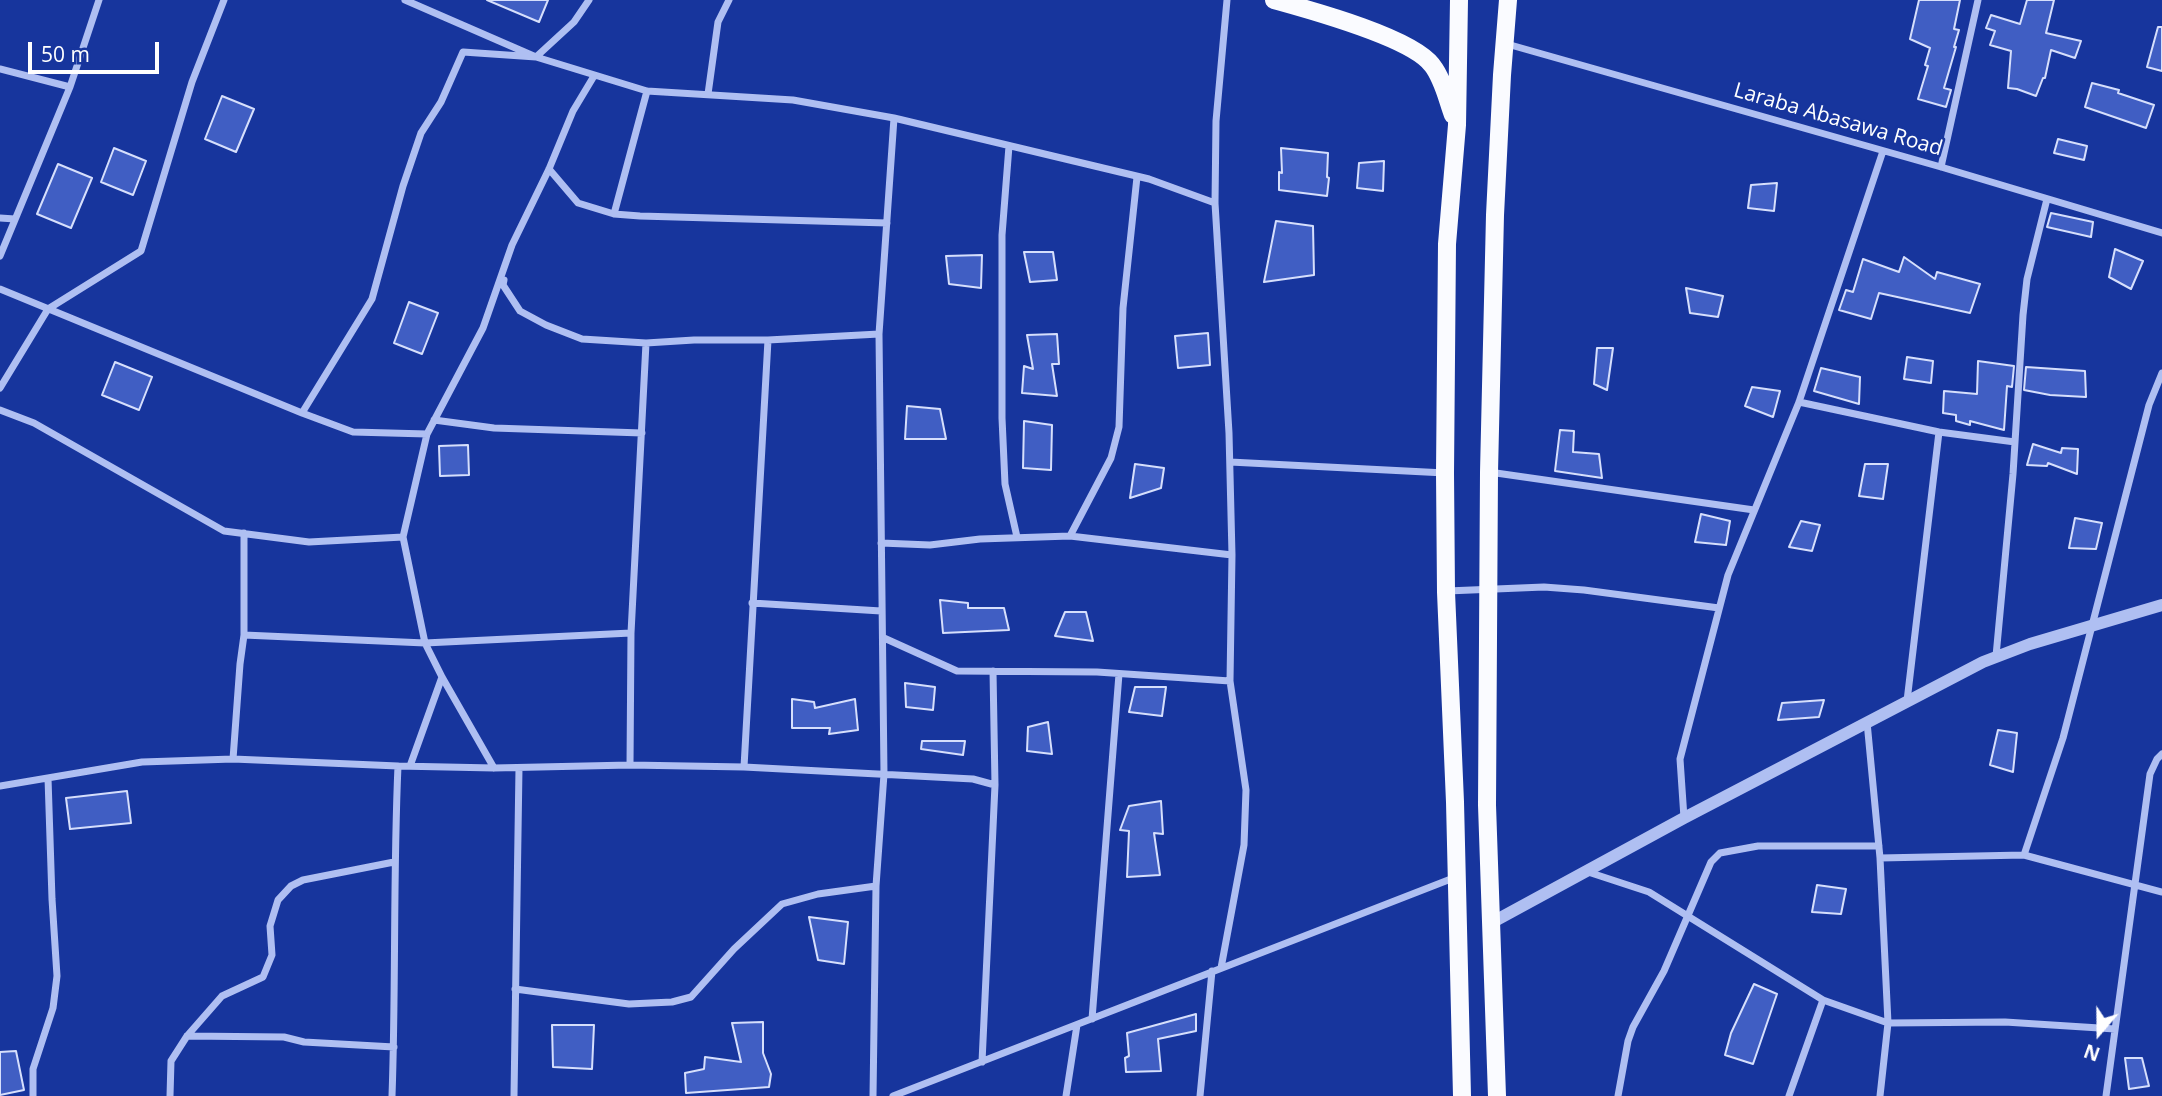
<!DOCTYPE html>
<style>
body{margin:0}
#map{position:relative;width:2162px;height:1096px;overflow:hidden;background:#17359d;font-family:"Open Sans",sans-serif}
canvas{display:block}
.north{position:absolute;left:2064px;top:998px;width:70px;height:70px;-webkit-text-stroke:5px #17359d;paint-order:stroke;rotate:200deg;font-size:19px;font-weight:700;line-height:28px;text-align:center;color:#fff}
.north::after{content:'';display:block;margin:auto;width:24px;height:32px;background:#fff;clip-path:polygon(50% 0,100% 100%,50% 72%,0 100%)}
.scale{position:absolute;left:28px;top:42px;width:131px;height:32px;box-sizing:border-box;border:4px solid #fff;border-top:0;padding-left:9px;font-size:21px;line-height:24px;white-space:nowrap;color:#fff;-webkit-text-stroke:5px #17359d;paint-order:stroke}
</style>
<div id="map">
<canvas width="2162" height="1096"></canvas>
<div class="north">N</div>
<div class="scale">50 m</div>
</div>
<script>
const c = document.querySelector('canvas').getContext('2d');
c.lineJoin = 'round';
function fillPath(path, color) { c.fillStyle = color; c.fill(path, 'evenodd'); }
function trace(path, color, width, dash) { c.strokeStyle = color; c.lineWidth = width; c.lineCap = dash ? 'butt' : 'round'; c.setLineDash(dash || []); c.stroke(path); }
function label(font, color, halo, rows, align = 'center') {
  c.font = font + ' "Open Sans",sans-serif'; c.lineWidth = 5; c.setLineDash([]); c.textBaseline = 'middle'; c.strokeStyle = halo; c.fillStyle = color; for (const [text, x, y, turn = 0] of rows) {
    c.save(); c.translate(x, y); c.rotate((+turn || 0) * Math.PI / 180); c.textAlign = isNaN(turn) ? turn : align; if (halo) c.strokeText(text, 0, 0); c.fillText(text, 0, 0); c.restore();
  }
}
const building = new Path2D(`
 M 487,0 L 548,0 L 539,22 Z
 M 1919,0 L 1960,0 L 1954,29 L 1959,30 L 1954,47 L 1956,47 L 1944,88 L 1951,90 L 1946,107 L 1918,99 L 1928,66 L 1925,65 L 1930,48 L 1910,39 Z
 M 2027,0 L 2054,0 L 2046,33 L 2081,41 L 2075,58 L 2051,50 L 2045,78 L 2043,78 L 2036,96 L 2017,89 L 2008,88 L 2011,51 L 1990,45 L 1995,31 L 1986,28 L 1991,15 L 2020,24 Z
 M 2158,27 L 2162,27 L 2162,71 L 2147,67 Z
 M 2092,83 L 2119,90 L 2118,93 L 2154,105 L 2146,128 L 2085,107 Z
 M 222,96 L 254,109 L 236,152 L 205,139 Z
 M 2058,139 L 2087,146 L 2084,160 L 2054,153 Z
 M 114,148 L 146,161 L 133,195 L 101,182 Z
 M 1281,148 L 1328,153 L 1327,177 L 1329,178 L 1327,196 L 1279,190 L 1279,172 L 1282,173 Z
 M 1384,161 L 1383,191 L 1357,188 L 1359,163 Z
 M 58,164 L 92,178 L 71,228 L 37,214 Z
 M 1777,183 L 1774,211 L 1748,208 L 1751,185 Z
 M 2051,213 L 2093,222 L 2091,237 L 2047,227 Z
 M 1276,221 L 1313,226 L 1314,275 L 1264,282 Z
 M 2115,249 L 2143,261 L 2131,289 L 2109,277 Z
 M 1024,252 L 1053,252 L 1057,280 L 1030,282 Z
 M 982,255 L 981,288 L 949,284 L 946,256 Z
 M 1904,257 L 1935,279 L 1937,272 L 1980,284 L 1970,313 L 1879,293 L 1871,319 L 1839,310 L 1846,290 L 1853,292 L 1863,259 L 1899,272 Z
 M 1686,288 L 1723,296 L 1718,317 L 1690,313 Z
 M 409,302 L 438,313 L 422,354 L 394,343 Z
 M 1208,333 L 1210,365 L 1178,368 L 1175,336 Z
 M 1057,334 L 1059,364 L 1052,364 L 1057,396 L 1022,393 L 1024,366 L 1033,369 L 1027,335 Z
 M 1597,348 L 1613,348 L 1607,390 L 1594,384 Z
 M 1907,357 L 1933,361 L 1931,383 L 1904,379 Z
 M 1978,361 L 2014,366 L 2012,387 L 2007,386 L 2004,430 L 1970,421 L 1970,425 L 1956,421 L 1956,415 L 1943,413 L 1944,391 L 1977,394 Z
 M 115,362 L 152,377 L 139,410 L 102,395 Z
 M 2026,367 L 2085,371 L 2086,397 L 2050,395 L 2024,390 Z
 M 1821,368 L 1860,377 L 1859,404 L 1814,391 Z
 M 1752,387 L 1780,391 L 1773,417 L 1745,406 Z
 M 907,406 L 940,409 L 946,439 L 905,439 Z
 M 1024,421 L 1052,425 L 1051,470 L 1023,468 Z
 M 1560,430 L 1574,431 L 1573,452 L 1599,454 L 1602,478 L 1555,471 Z
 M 2033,444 L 2061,453 L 2062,448 L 2078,449 L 2077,474 L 2048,463 L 2047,466 L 2027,465 Z
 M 468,445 L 469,475 L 440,476 L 439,446 Z
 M 1135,464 L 1164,468 L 1161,488 L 1130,498 Z
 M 1865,464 L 1888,464 L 1883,499 L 1859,496 Z
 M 1701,514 L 1730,521 L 1726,545 L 1695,542 Z
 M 2075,518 L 2102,523 L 2096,549 L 2069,548 Z
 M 1801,521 L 1820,525 L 1812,551 L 1789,547 Z
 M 940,600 L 968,603 L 968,608 L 1004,608 L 1009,630 L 943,633 Z
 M 1065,612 L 1086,612 L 1093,641 L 1055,636 Z
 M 905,683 L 935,687 L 933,710 L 906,707 Z
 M 1135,687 L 1166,687 L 1162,716 L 1129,712 Z
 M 792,699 L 814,702 L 815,708 L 855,699 L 858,730 L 829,734 L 830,728 L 792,728 Z
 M 1824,700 L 1819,717 L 1778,720 L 1782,703 Z
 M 1048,722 L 1052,754 L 1027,751 L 1028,727 Z
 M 1998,730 L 2017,733 L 2013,772 L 1990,765 Z
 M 922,741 L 965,741 L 963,755 L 921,749 Z
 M 127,791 L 131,823 L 70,829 L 66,798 Z
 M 1161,801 L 1163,834 L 1154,833 L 1160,875 L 1127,877 L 1129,831 L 1120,830 L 1129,806 Z
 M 1817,885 L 1846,889 L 1841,914 L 1812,912 Z
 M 809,917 L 848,922 L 844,964 L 818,960 Z
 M 1754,984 L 1777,994 L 1753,1064 L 1725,1055 L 1731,1033 Z
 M 1196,1014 L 1196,1031 L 1158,1039 L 1161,1071 L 1126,1072 L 1125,1058 L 1129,1056 L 1127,1033 Z
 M 763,1022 L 763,1053 L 771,1074 L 769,1087 L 686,1093 L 685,1073 L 704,1069 L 705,1057 L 741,1062 L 732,1023 Z
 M 552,1025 L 594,1025 L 592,1069 L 553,1067 Z
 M 16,1051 L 24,1090 L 0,1095 L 0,1052 Z
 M 2125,1058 L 2142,1058 L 2149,1086 L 2129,1089 Z`);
fillPath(building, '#405ec3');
trace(building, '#d6dffc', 2);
trace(new Path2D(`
 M 405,0 L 536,57 L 647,91 L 793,100 L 894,118 L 1149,179 L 1215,203
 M 1507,44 L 1941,167 L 2162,233
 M 0,69 L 70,87
 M 708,94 L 718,22 L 729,0
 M 1009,146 L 1002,235 L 1002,418 L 1005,484 L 1017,537
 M 1941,167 L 1978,0
 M 549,169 L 578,203 L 614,214 L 640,216 L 887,223
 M 614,214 L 647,91
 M 0,218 L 15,219
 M 0,256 L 70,87 L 99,0
 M 504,280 L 503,285 L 520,311 L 546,325 L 582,339 L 646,343 L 694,340 L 768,340 L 879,334
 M 0,289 L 302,413 L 353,432 L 427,434
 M 0,388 L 48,309 L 141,251 L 192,82 L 224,0
 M 1799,402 L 1939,432 L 2015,442
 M 0,410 L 34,423 L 224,531 L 309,542 L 403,537 L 427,434 L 483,328 L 512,245 L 549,169 L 573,111 L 594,76
 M 302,413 L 372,299 L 403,186 L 421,133 L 441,102 L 463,52 L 536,57 L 574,22 L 589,0
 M 434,420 L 494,428 L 642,433
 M 1230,462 L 1445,473
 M 1489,472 L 1754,510
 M 1070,536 L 1111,458 L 1119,427 L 1123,308 L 1137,177
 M 403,537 L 425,643 L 442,677 L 494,768
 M 881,543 L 930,545 L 980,539 L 1070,536 L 1232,555
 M 1447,591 L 1544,587 L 1584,590 L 1719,608
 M 752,603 L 881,611
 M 244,635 L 425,643 L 631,633
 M 884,638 L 957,671 L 1097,672 L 1230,681
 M 1996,656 L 2013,474 L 2023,315 L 2027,279 L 2047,199
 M 1907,701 L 1939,432
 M 1867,722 L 1880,858 L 1888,1023 L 1880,1096
 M 233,759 L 240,664 L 244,635 L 244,533
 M 630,765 L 631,633 L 646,343
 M 410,766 L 442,677
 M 744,767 L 768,340
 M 0,786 L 142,762 L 233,759 L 398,766 L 494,768 L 630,765 L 744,767 L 973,779 L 995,785
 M 1684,818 L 1680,759 L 1728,575 L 1799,402 L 1883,151
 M 2024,855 L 2063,738 L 2149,405 L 2162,373
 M 1880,858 L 2024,855 L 2162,892
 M 1585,871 L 1649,892 L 1823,1000 L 1888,1023 L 2005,1022 L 2115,1029
 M 1221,968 L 1244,845 L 1246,790 L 1230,681 L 1232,555 L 1229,433 L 1215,203 L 1216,121 L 1227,0
 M 515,989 L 629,1004 L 672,1002 L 691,997 L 734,949 L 782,904 L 818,894 L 876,886
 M 1092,1019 L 1119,674
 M 187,1036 L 284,1037 L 304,1042 L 394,1047
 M 982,1062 L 995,785 L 993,671
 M 33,1096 L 33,1069 L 53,1008 L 57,976 L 52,899 L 48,778
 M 170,1096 L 171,1061 L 187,1036 L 222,996 L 263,977 L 272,955 L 270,926 L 278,900 L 291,886 L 303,880 L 394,862
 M 392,1096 C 396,986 393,876 398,766
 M 514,1096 L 519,768
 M 873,1096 L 876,886 L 884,774 L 879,334 L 894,118
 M 893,1096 L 1456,877
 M 1066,1096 L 1077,1025
 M 1200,1096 L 1212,971
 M 1618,1096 L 1628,1041 L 1633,1027 L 1664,971 L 1711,862 L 1720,853 L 1758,846 L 1879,846
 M 1789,1096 L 1823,1000
 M 2106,1096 L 2150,774 L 2157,759 L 2162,754`), '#afbff2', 7);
trace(new Path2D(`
 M 1491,923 L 1684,818 L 1983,662 L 2030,644 L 2162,605`), '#afbff2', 12);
trace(new Path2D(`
 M 1274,0 C 1310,10 1411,37 1432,65 C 1443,79 1447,99 1453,115
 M 1459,0 L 1457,125 L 1447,244 L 1445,473 L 1446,592 L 1455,802 L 1462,1096
 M 1497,1096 L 1487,805 L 1489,472 L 1495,215 L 1502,75 L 1508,0`), '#fafbff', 18);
label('21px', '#fff', '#17359d', [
 ["Laraba Abasawa Road",1838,120,16]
]);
</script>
